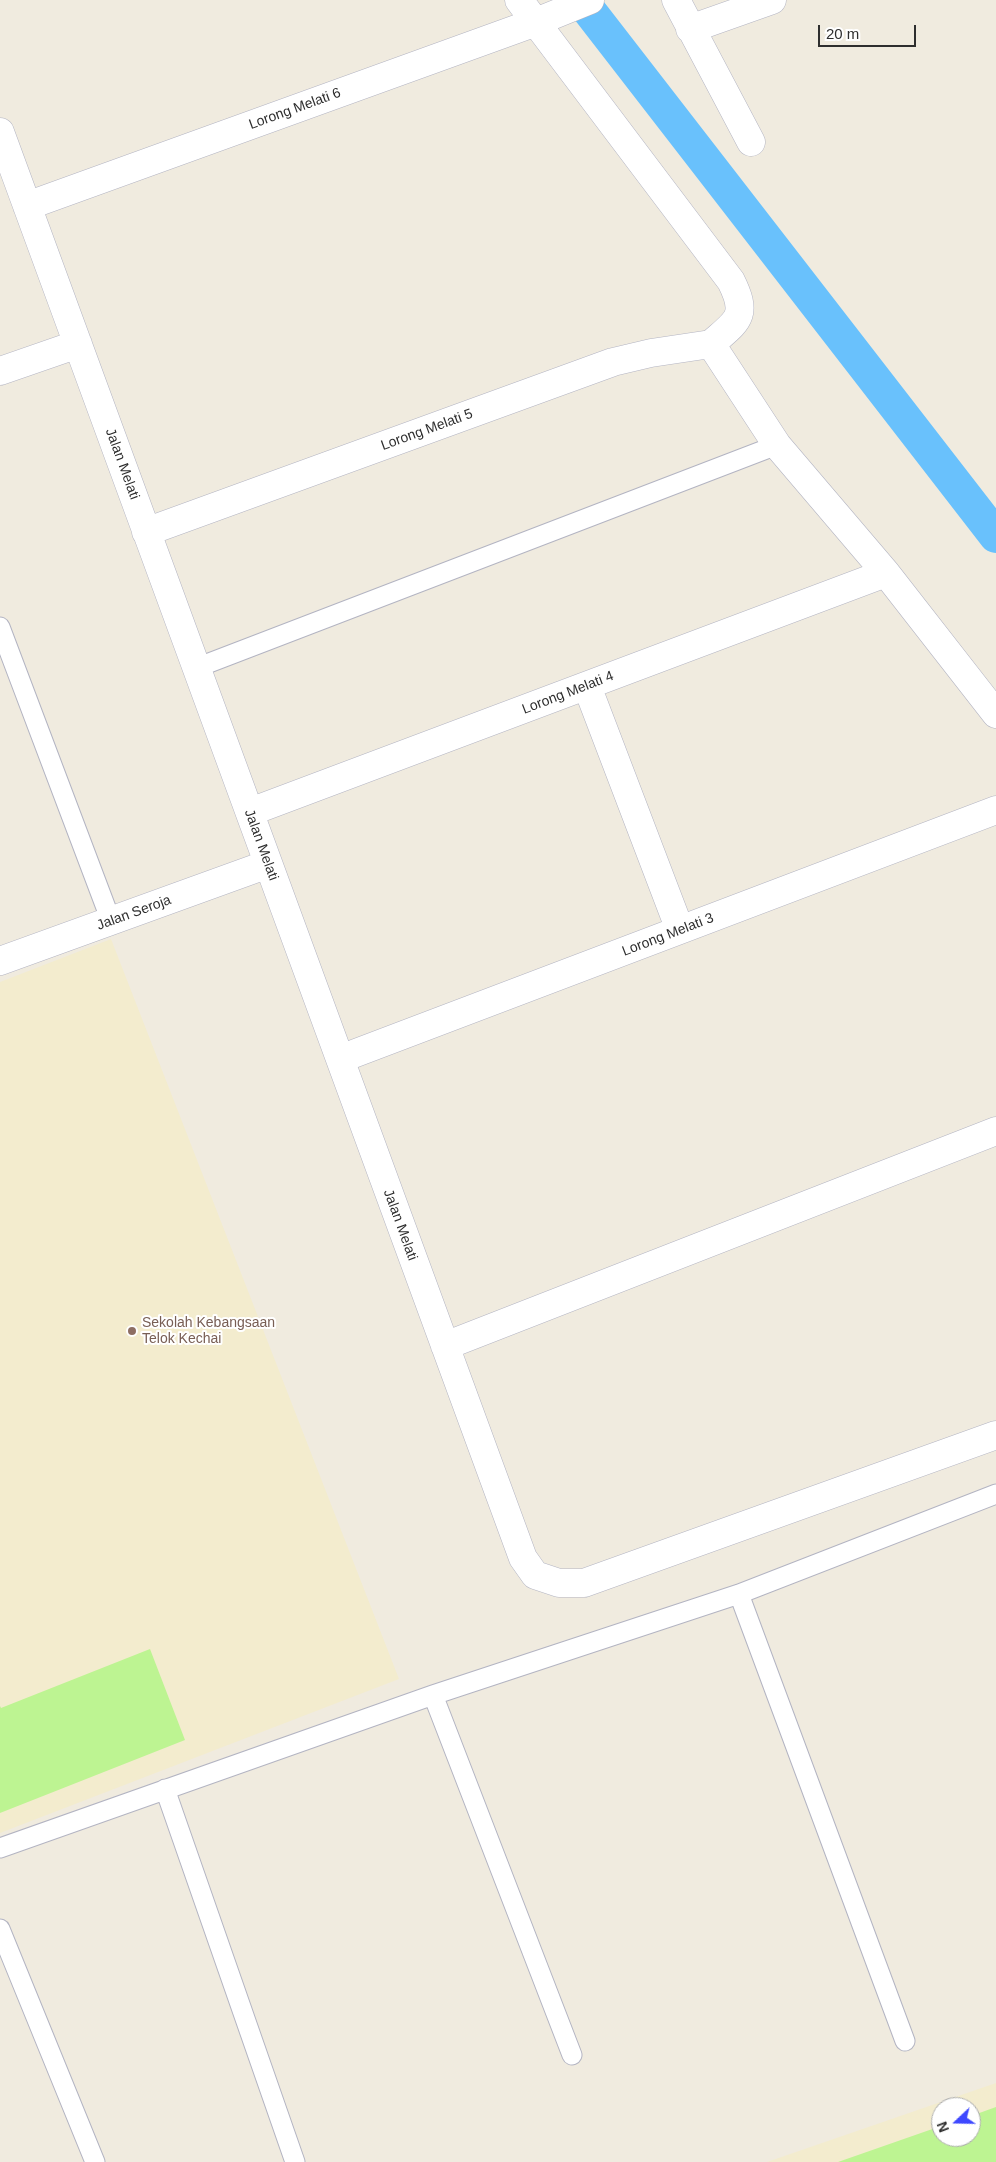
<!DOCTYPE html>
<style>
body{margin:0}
#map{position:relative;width:996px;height:2162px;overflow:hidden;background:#f0ebdf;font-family:Arial,sans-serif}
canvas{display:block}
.north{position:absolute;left:931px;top:2097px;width:50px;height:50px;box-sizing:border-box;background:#fff;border:1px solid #ababab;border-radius:50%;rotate:249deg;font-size:14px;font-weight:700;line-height:20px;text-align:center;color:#2e2e2e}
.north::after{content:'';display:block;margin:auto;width:18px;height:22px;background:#3e48ff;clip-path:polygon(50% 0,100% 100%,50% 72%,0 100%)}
.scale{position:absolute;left:818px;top:25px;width:98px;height:22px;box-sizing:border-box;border:2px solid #2e2e2e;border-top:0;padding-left:6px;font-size:15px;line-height:18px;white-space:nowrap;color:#2e2e2e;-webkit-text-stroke:4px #fff;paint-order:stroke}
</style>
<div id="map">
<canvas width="996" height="2162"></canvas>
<div class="north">N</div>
<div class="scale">20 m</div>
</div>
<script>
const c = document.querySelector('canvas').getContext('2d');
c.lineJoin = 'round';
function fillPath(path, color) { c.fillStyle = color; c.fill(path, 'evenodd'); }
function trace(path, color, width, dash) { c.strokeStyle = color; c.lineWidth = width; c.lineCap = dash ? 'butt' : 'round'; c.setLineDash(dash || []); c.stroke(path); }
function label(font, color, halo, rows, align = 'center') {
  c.font = font + ' Arial,sans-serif'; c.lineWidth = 4; c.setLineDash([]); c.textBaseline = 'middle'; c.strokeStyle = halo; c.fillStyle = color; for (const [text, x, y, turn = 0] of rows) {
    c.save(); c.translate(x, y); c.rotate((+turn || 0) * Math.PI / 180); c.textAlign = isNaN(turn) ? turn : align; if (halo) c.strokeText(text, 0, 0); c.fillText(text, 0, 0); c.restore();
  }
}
fillPath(new Path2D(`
 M 111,939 L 399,1679 L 0,1833 L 0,982 Z
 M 996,2083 L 996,2162 L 767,2162 ZM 941,2107 L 971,2107 L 971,2137 L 941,2137 Z`), '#f3ecce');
fillPath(new Path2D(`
 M 150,1649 L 185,1740 L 0,1813 L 0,1706 L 1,1708 Z
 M 996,2107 L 996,2162 L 838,2162 L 941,2126 L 941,2137 L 971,2137 L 971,2116 Z`), '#bdf492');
trace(new Path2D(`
 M 581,0 L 996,536`), '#69c1fc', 34);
const lane = new Path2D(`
 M 0,627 L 111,921
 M 196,668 L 777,445
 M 739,1594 L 905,2041
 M 433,1695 L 572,2055
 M 165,1789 L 295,2162
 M 0,1848 L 433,1695 L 739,1594 L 996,1494
 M 0,1929 L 95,2162`);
const street = new Path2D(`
 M 519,0 L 731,281 C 749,317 737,321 711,344
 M 676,0 L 751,142
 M 690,29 L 772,0
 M 0,132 L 523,1558 L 535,1575 L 559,1583 L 584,1583 L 996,1435
 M 27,206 L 536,22 L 590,0
 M 711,344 L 777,445 L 886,573 L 996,714
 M 0,371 L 78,344
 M 146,532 L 613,362 L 651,353 L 711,344
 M 587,686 L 680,930
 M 250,812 L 886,573
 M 0,961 L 268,864
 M 340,1059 L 996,810
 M 445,1346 L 996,1131`);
trace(lane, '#b3b4c2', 21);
trace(street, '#b3b4c2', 29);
trace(lane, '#fff', 19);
trace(street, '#fff', 28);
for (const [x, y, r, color] of [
 [132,1331,5,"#8d6e63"]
]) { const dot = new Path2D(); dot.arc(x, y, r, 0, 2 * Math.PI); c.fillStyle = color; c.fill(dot); trace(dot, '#fff', 2); }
label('14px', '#2e2e2e', '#fff', [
 ["Lorong Melati 6",295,109,-20],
 ["Lorong Melati 5",427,430,-20],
 ["Jalan Melati",122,464,70],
 ["Lorong Melati 4",568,693,-21],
 ["Jalan Melati",261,845,70],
 ["Jalan Seroja",134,913,-20],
 ["Lorong Melati 3",668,935,-21],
 ["Jalan Melati",400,1225,70]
]);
label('14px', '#785e54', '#fff', [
 ["Sekolah Kebangsaan",142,1323],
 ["Telok Kechai",142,1339]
], 'left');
</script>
